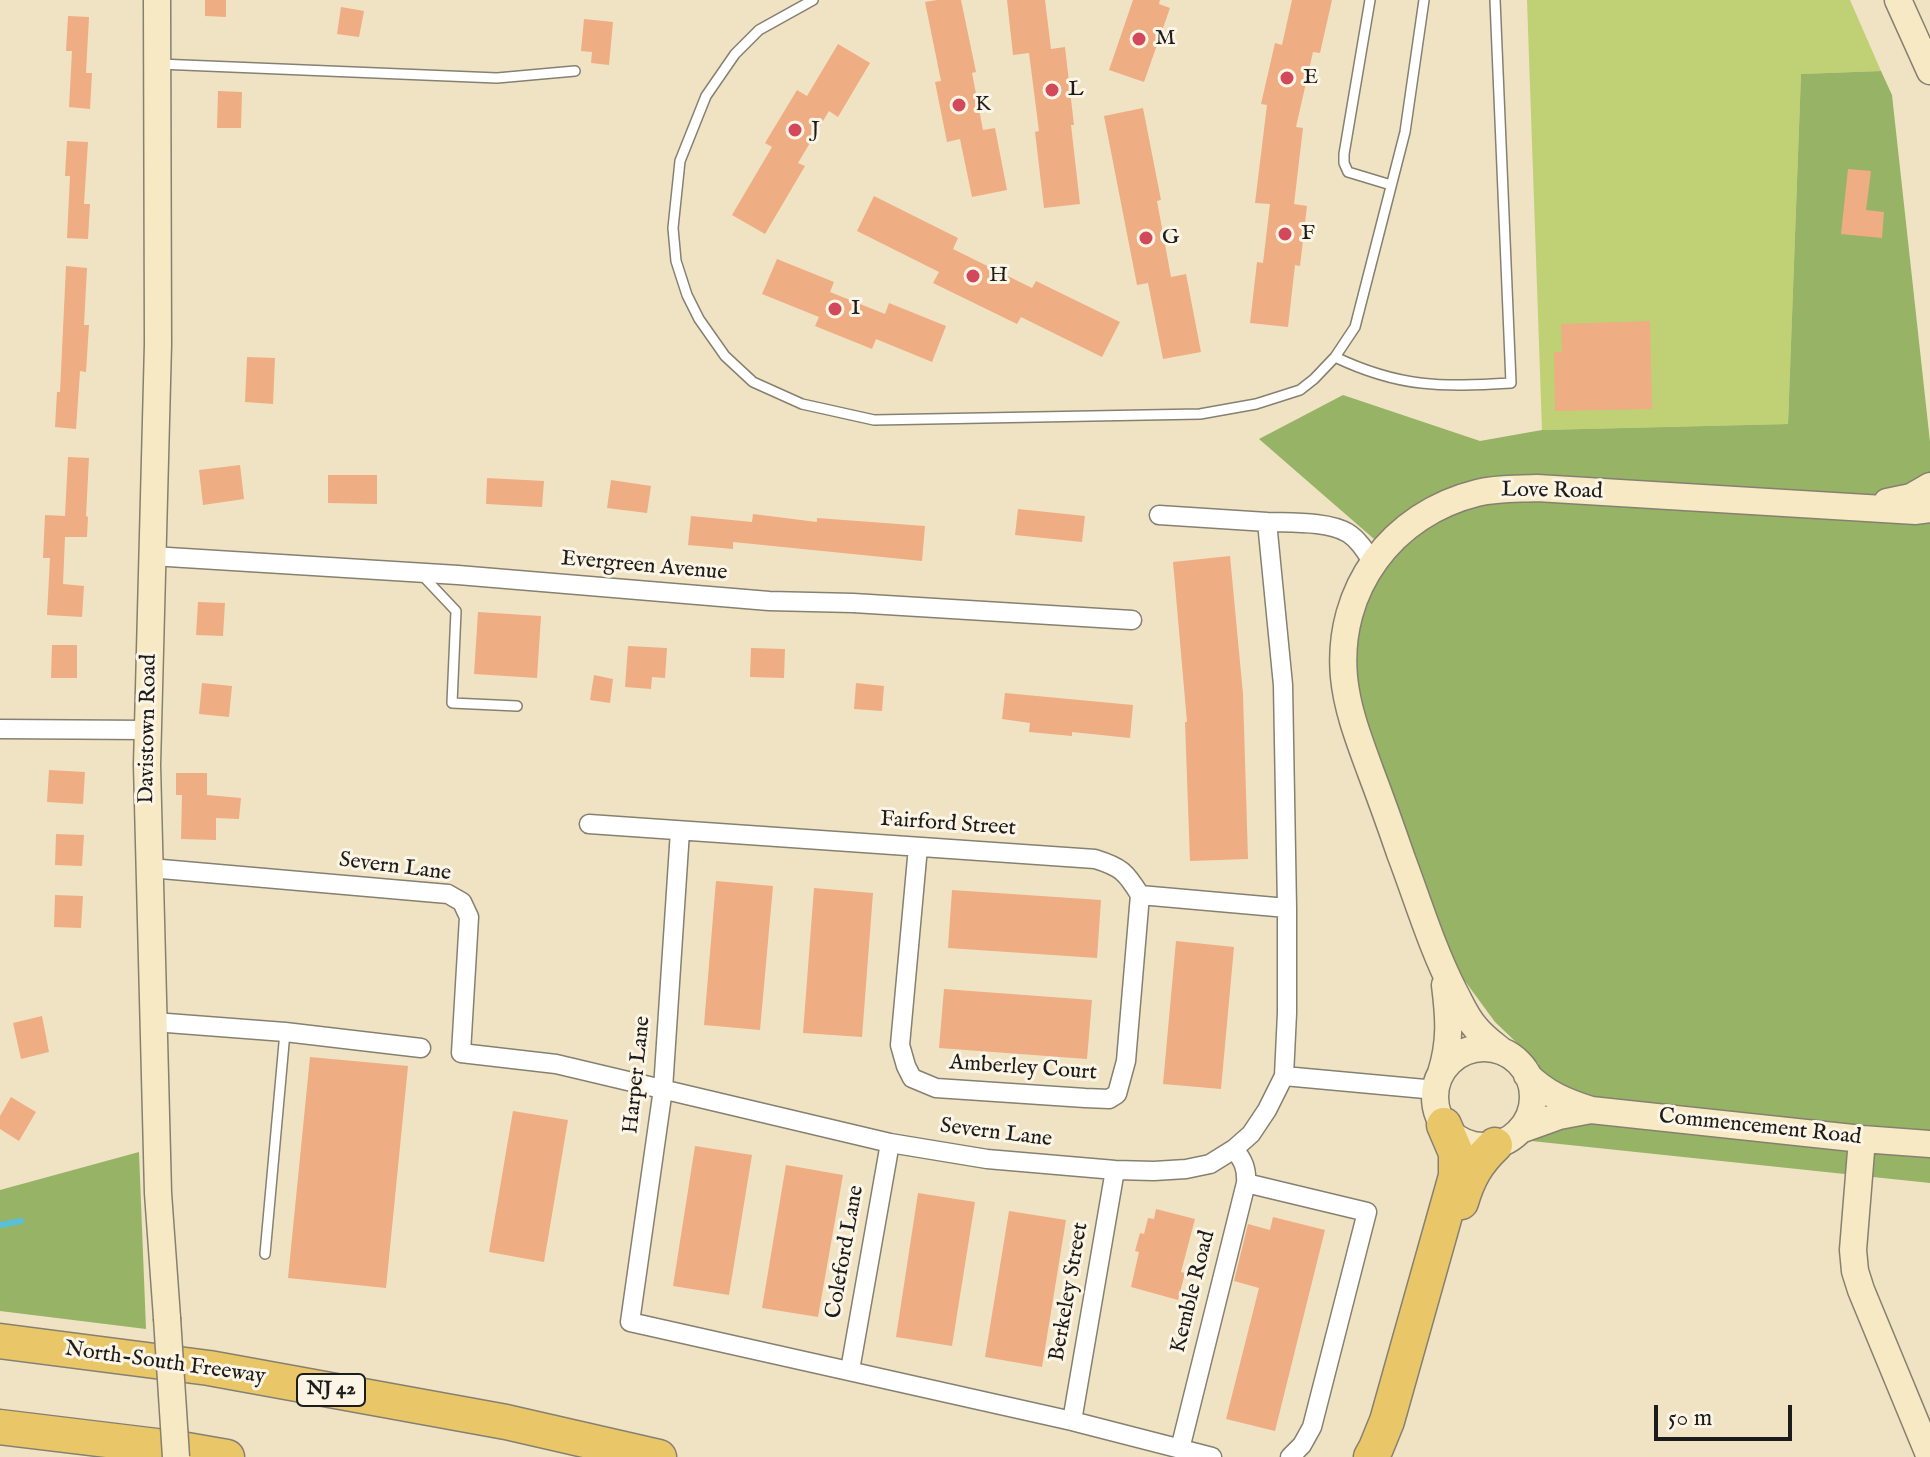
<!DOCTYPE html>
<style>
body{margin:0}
#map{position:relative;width:1930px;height:1457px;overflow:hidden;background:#efe3c4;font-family:"IM FELL English",serif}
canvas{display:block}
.scale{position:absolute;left:1654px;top:1405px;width:138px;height:36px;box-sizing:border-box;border:4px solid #1c1c1c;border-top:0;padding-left:10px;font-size:24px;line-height:28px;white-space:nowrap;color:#1c1c1c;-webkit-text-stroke:6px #fcf5e5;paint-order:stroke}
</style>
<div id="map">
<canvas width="1930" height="1457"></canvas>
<div class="scale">50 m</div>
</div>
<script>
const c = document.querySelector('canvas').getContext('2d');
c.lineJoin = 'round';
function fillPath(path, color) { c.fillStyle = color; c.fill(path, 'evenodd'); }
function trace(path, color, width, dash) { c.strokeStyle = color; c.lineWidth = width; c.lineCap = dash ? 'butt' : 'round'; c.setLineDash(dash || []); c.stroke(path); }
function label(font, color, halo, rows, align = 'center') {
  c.font = font + ' "IM FELL English",serif'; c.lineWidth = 6; c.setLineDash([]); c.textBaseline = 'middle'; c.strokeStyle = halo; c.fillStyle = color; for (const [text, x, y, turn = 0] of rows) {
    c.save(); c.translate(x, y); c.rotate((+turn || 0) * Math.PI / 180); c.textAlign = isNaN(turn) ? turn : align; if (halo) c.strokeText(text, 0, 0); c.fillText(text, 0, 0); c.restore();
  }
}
fillPath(new Path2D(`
 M 1527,0 L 1850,0 L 1881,71 L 1801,74 L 1788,424 L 1542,430 Z`), '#bfd174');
fillPath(new Path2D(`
 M 1881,71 L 1892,95 L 1930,442 L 1930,1183 L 1522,1140 L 1539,1064 L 1495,1022 L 1459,973 L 1377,769 L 1351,671 L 1357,621 L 1389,552 L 1259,439 L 1343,395 L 1480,441 L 1542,430 L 1788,424 L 1801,74 Z
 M 139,1152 L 146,1329 L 0,1311 L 0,1190 Z`), '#97b366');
trace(new Path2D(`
 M 0,1225 L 21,1221`), '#58c1d5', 6);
fillPath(new Path2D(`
 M 205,0 L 226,0 L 226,17 L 205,16 Z
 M 937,0 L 961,0 L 976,72 L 972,73 L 983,130 L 995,128 L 1007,190 L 972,197 L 960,139 L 947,142 L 935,82 L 941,81 L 925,2 Z
 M 1007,0 L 1045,0 L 1051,49 L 1065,47 L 1074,125 L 1071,125 L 1080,204 L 1044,208 L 1035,132 L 1039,131 L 1029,53 L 1013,55 Z
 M 1133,0 L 1160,0 L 1159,4 L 1170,8 L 1144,82 L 1109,70 Z
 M 1292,0 L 1332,0 L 1320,53 L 1313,52 L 1296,127 L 1303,128 L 1294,204 L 1307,206 L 1300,266 L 1295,265 L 1288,327 L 1250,323 L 1257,262 L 1263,263 L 1270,204 L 1255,203 L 1267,105 L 1261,104 L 1275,43 L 1282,45 Z
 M 341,7 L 364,11 L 359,37 L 337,34 Z
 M 68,16 L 89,17 L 86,73 L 92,73 L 90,109 L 69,107 L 72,51 L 66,51 Z
 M 584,19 L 613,22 L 609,65 L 591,63 L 592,52 L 581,51 Z
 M 838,44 L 870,63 L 838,117 L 829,111 L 798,163 L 805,166 L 765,234 L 732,215 L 772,147 L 765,143 L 797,90 L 807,96 Z
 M 218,91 L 242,92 L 241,128 L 217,128 Z
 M 1143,108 L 1161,200 L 1157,201 L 1171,277 L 1186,274 L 1201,352 L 1163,359 L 1148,283 L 1137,285 L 1104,116 Z
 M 67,141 L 88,142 L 84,204 L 90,204 L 88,239 L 67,238 L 70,176 L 65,176 Z
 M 1848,169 L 1871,171 L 1866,210 L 1884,212 L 1882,238 L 1841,234 Z
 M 874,196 L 958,238 L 953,249 L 1032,288 L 1036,281 L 1120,322 L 1102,357 L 1021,317 L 1017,324 L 933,283 L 939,272 L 857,231 Z
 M 777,259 L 834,282 L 830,292 L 885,314 L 889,303 L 946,326 L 932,362 L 876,339 L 872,349 L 815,326 L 819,317 L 762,294 Z
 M 66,266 L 87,268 L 84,325 L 89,325 L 86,372 L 80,371 L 76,429 L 55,427 L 57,392 L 60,392 Z
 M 1650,321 L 1652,409 L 1555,411 L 1554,352 L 1562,352 L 1561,324 Z
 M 247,357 L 275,358 L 273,404 L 245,402 Z
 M 68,457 L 89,458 L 86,516 L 88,517 L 87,537 L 65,537 L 63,584 L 84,586 L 82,617 L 47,615 L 50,558 L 43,558 L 45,515 L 65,516 Z
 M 240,465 L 244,499 L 203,505 L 199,470 Z
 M 328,475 L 377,475 L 377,504 L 328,503 Z
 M 487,478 L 544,481 L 542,507 L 486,504 Z
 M 611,480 L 651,486 L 647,513 L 607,508 Z
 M 1018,509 L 1085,516 L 1082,542 L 1015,535 Z
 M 753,514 L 817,522 L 817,518 L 925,526 L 922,561 L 733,542 L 733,549 L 688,545 L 691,516 L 752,522 Z
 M 1230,556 L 1243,694 L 1248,859 L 1190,861 L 1185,722 L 1187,722 L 1173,562 Z
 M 198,602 L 225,603 L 223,636 L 196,635 Z
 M 478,612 L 541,616 L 537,678 L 474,674 Z
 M 52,645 L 77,645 L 77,678 L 51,678 Z
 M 628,646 L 667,648 L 665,678 L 652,677 L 651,689 L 625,687 Z
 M 751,648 L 785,649 L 784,678 L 750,677 Z
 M 594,675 L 613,679 L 610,703 L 590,700 Z
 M 202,683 L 232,686 L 229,717 L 199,714 Z
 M 856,683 L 884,686 L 882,711 L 854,709 Z
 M 1005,693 L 1133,705 L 1130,738 L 1072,732 L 1072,736 L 1029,732 L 1030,723 L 1002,719 Z
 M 49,770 L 85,772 L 83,804 L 47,802 Z
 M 176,773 L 207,773 L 207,795 L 241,798 L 239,819 L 216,818 L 216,840 L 181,839 L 182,795 L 176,795 Z
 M 56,834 L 84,835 L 82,866 L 55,865 Z
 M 716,881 L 773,886 L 760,1030 L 704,1025 Z
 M 814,888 L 873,893 L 862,1037 L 803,1033 Z
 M 952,890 L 1101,900 L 1097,958 L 948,948 Z
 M 55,895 L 83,896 L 81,928 L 54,927 Z
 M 1176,941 L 1234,947 L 1221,1089 L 1163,1084 Z
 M 944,989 L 1092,1000 L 1087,1059 L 939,1048 Z
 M 42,1016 L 49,1052 L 21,1059 L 13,1023 Z
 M 310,1057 L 408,1066 L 386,1288 L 288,1278 Z
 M 11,1097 L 36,1112 L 19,1141 L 0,1129 L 0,1116 Z
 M 513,1111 L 568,1120 L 544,1262 L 489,1252 Z
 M 695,1146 L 752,1155 L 729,1295 L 673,1286 Z
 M 786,1165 L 843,1175 L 818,1317 L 762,1308 Z
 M 918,1193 L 975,1202 L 952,1346 L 896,1337 Z
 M 1156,1209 L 1195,1219 L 1181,1272 L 1185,1273 L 1178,1300 L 1131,1287 L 1139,1252 L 1135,1251 L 1140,1233 L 1144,1234 L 1148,1218 L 1154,1219 Z
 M 1009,1211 L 1066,1220 L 1042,1367 L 985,1357 Z
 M 1273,1217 L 1325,1230 L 1275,1431 L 1226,1419 L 1259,1288 L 1234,1281 L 1248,1224 L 1270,1230 Z`), '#efad84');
const lane = new Path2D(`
 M 813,0 L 759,30 L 735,54 L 706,96 L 680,161 L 673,228 L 676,261 L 687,295 L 699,319 L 725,356 L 753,382 L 802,404 L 874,420 L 1200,414 L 1256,404 L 1300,390 L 1314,379 L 1335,357 L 1355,327 L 1405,132 L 1424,0
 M 1370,0 L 1344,154 L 1344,163 L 1348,172 L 1391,185
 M 159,64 L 497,78 L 575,71
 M 1335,357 C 1400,388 1442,387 1511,383 L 1495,0
 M 422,575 L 456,611 L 452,703 L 517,706
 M 265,1254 L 285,1032`);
const street = new Path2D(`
 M 1159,515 L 1267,522
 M 152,556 L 458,575 L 769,601 L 853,603 L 1132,620
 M 0,729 L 148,730
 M 589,824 L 1095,859 C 1121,867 1126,872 1140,895 L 1287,908
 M 680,831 L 663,1089 L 630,1322 L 1072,1421 L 1212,1457
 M 918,847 L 900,1045 L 906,1066 L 912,1078 L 936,1088 L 1085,1098 L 1109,1099 L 1117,1094 L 1126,1061 L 1140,895
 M 150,868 L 448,894 L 462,902 L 469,917 L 461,1053 L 556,1064 L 890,1143 L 987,1159 L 1115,1170 L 1154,1171 L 1186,1169 L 1210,1164 L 1234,1149 L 1251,1134 L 1267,1110 L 1284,1076 L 1287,1013 L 1287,908 L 1283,685 L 1267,522 C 1291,523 1328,521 1348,533 C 1359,540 1366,552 1373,563
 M 154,1022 L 285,1032 L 421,1048
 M 1284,1076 L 1436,1090
 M 1246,1183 L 1367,1212 L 1312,1427 L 1302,1445 L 1290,1457
 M 850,1370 L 890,1143
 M 1072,1421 L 1115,1170
 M 1180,1449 L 1246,1183 C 1247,1168 1243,1160 1234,1149`);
const secondary = new Path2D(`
 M 157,0 L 158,344 L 147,765 L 158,1193 L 167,1318
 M 1898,0 L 1930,71
 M 1887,502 L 1911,497 L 1930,486
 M1435 1097a49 49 0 1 1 98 0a49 49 0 1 1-98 0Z
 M 1503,1052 C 1493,1044 1483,1037 1476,1028 C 1466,1017 1461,1004 1454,991 C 1432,948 1418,901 1401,856 C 1391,827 1381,799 1370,770 C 1359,740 1347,709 1344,677 C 1336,589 1392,514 1477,493 C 1496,488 1517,489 1537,488 L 1916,511 L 1930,509
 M 1441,1073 C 1451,1041 1449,1017 1445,985
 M 1527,1075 C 1546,1094 1566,1102 1591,1110 L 1862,1139 L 1930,1144
 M 1520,1130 L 1559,1116 L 1591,1110
 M 1862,1139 L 1853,1250 L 1855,1271 L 1861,1290 L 1930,1457`);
const highway = new Path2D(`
 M 1461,1202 C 1468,1178 1477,1162 1495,1145
 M 0,1341 L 209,1368 L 506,1422 L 659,1457
 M 0,1427 L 181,1449 L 227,1457
 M 1371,1457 L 1376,1448 L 1387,1421 L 1456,1176 L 1456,1153 L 1444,1125`);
trace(lane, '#868070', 12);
trace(street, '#868070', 21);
trace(secondary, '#868070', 29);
trace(highway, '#868070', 37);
trace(lane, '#fff', 9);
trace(street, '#fff', 18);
trace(secondary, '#f6e9c3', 26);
trace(highway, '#e9c769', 34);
const secondaryBridge = new Path2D(`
 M 167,1318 L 176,1457`);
trace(secondaryBridge, '#868070', 29, []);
trace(secondaryBridge, '#f6e9c3', 26);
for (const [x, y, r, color] of [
 [1139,39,8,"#d1495b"],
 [1287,78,8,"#d1495b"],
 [1052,90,8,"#d1495b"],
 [959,105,8,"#d1495b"],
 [795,130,8,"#d1495b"],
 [1285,234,8,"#d1495b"],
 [1146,238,8,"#d1495b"],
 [973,276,8,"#d1495b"],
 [835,309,8,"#d1495b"]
]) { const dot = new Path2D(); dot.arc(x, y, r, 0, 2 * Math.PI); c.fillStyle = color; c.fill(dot); trace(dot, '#fcf5e5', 3); }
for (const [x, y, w] of [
 [331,1390,68]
]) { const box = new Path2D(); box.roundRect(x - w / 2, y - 16, w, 32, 6); c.fillStyle = '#fcf5e5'; c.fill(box); trace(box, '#1c1c1c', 2); }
label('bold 20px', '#1c1c1c', null, [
 ["NJ 42",331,1390]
]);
label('22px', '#1c1c1c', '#fcf5e5', [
 ["M",1155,39],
 ["E",1303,78],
 ["L",1068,90],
 ["K",975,105],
 ["J",811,130],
 ["F",1301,234],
 ["G",1162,238],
 ["H",989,276],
 ["I",851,309]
], 'left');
label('22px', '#1c1c1c', '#fcf5e5', [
 ["Love Road",1552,492,1],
 ["Evergreen Avenue",644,567,5],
 ["Davistown Road",149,729,-89],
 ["Fairford Street",948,825,4],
 ["Severn Lane",395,868,7],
 ["Amberley Court",1023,1069,4],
 ["Harper Lane",638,1075,-84],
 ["Commencement Road",1760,1128,6],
 ["Severn Lane",996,1134,7],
 ["Coleford Lane",846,1252,-80],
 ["Berkeley Street",1070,1292,-80],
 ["Kemble Road",1194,1292,-76],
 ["North-South Freeway",165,1364,8]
]);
</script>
